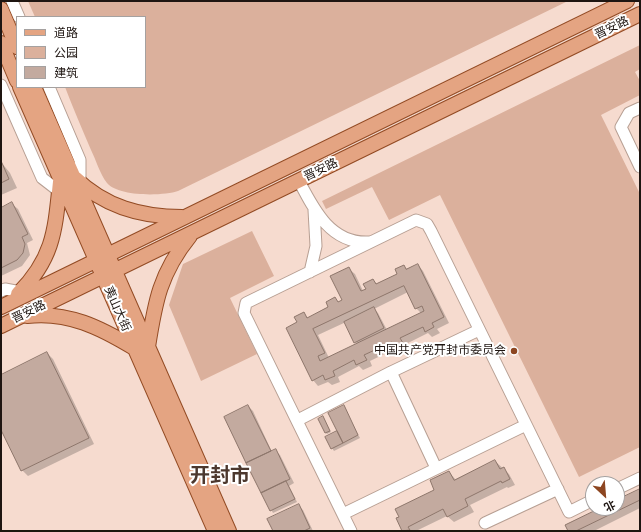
<!DOCTYPE html>
<meta charset="utf-8">
<style>
body{margin:0}
#map{position:relative;width:641px;height:532px;overflow:hidden;background:#f6dbcf;font-family:Manrope,"Noto Sans SC",sans-serif}
canvas{display:block}
.frame{position:absolute;inset:0;border:2px solid #1e1511;pointer-events:none}
.legend{position:absolute;left:16px;top:16px;width:130px;height:72px;box-sizing:border-box;background:#fff;border:1px solid #a5a1a0;margin:0;padding:5px 7px;list-style:none;font-size:12px;color:#1e1511}
.legend li{display:flex;align-items:center;gap:8px;height:20px}
.legend b{width:20px;border:1px solid #a5a1a0}
.north{position:absolute;left:585px;top:476px;width:40px;height:40px;box-sizing:border-box;background:#fff;border:1px solid #a5a1a0;border-radius:50%;rotate:154deg;font-size:11px;font-weight:700;line-height:16px;text-align:center;color:#1e1511}
.north::after{content:'';display:block;margin:auto;width:14px;height:18px;background:#8d4621;clip-path:polygon(50% 0,100% 100%,50% 72%,0 100%)}
</style>
<div id="map">
<canvas width="641" height="532"></canvas>
<div class="frame"></div>
<ul class="legend">
<li><b style="height:5px;background:#e4a482"></b>道路</li>
<li><b style="height:11px;background:#dbb09c"></b>公园</li>
<li><b style="height:11px;background:#c3aa9f"></b>建筑</li>
</ul>
<div class="north">北</div>
</div>
<script>
const c = document.querySelector('canvas').getContext('2d');
c.lineJoin = 'round';
function fillPath(path, color) { c.fillStyle = color; c.fill(path, 'evenodd'); }
function trace(path, color, width, dash) { c.strokeStyle = color; c.lineWidth = width; c.lineCap = dash ? 'butt' : 'round'; c.setLineDash(dash || []); c.stroke(path); }
function label(font, color, halo, rows, align = 'center') {
  c.font = font + ' Manrope,"Noto Sans SC",sans-serif'; c.lineWidth = 4; c.setLineDash([]); c.textBaseline = 'middle'; c.strokeStyle = halo; c.fillStyle = color; for (const [text, x, y, turn = 0] of rows) {
    c.save(); c.translate(x, y); c.rotate((+turn || 0) * Math.PI / 180); c.textAlign = isNaN(turn) ? turn : align; if (halo) c.strokeText(text, 0, 0); c.fillText(text, 0, 0); c.restore();
  }
}
fillPath(new Path2D(`
 M 28,1 L 568,1 L 178,191 C 163,196 119,197 107,183 C 100,174 96,160 91,150 C 82,129 73,108 65,87 L 145,87 L 145,17 L 35,17 Z
 M 640,45 L 640,69 L 635,72 L 640,81 L 640,95 L 601,115 L 640,194 L 640,447 L 579,477 L 440,195 L 389,220 L 372,187 L 326,209 L 322,201 Z
 M 252,231 L 274,276 L 230,298 L 257,354 L 201,381 L 169,305 L 183,264 Z`), '#dbb09c');
fillPath(new Path2D(`
 M 1,162 L 10,173 L 17,188 L 1,195 Z
 M 12,204 L 18,209 L 33,240 L 27,243 L 30,255 L 22,266 L 1,276 L 1,209 Z
 M 418,265 L 423,271 L 449,323 L 437,329 L 440,333 L 432,337 L 428,333 L 406,344 L 408,349 L 401,352 L 397,348 L 370,361 L 372,366 L 363,370 L 359,366 L 338,377 L 340,382 L 332,385 L 328,382 L 318,386 L 313,380 L 298,323 L 304,313 L 308,318 L 329,308 L 335,298 L 339,303 L 343,301 L 349,269 L 355,274 L 363,291 L 367,289 L 373,280 L 377,284 L 398,274 L 404,266 L 408,270 ZM 408,292 L 416,308 L 421,313 L 387,330 L 378,313 L 374,309 ZM 346,322 L 357,344 L 329,358 L 318,335 Z
 M 47,353 L 53,359 L 94,444 L 28,476 L 22,470 L 1,427 L 1,376 Z
 M 248,406 L 253,411 L 272,452 L 275,450 L 280,455 L 294,483 L 289,486 L 297,502 L 273,513 L 225,418 Z
 M 343,406 L 360,438 L 334,451 L 332,448 L 339,432 Z
 M 323,417 L 331,432 L 327,434 L 326,433 Z
 M 495,461 L 509,474 L 515,485 L 508,488 L 507,487 L 470,505 L 474,512 L 454,522 L 447,516 L 416,531 L 403,531 L 397,519 L 436,490 L 449,472 L 456,480 Z
 M 640,490 L 640,508 L 594,531 L 569,531 L 602,508 L 617,508 L 617,501 Z
 M 298,505 L 303,510 L 313,531 L 274,531 Z`), '#0003');
const building = new Path2D(`
 M 2,163 L 9,179 L 1,183 L 1,164 Z
 M 12,202 L 28,234 L 22,237 L 25,244 L 23,253 L 17,260 L 1,268 L 1,208 Z
 M 418,264 L 444,317 L 432,323 L 434,327 L 425,332 L 423,327 L 400,338 L 403,343 L 394,347 L 392,342 L 364,355 L 367,360 L 356,365 L 354,360 L 333,371 L 335,376 L 325,380 L 323,375 L 312,381 L 286,328 L 297,322 L 294,317 L 304,312 L 307,318 L 328,307 L 326,302 L 335,297 L 338,302 L 342,300 L 330,276 L 349,267 L 361,291 L 366,289 L 363,284 L 373,279 L 376,284 L 397,274 L 395,269 L 404,265 L 406,269 ZM 404,286 L 415,309 L 422,306 L 424,311 L 320,361 L 318,356 L 325,353 L 313,329 Z
 M 374,307 L 384,328 L 354,343 L 344,322 Z
 M 47,352 L 89,438 L 21,471 L 1,430 L 1,375 Z
 M 248,405 L 271,451 L 246,463 L 224,417 Z
 M 344,405 L 358,435 L 343,443 L 328,413 Z
 M 323,416 L 330,431 L 325,433 L 318,419 Z
 M 337,431 L 343,443 L 331,449 L 325,437 Z
 M 276,449 L 290,479 L 261,493 L 246,463 Z
 M 495,460 L 500,469 L 504,467 L 510,479 L 502,483 L 501,481 L 465,499 L 468,506 L 447,517 L 443,509 L 408,527 L 410,530 L 402,531 L 396,518 L 399,517 L 395,509 L 434,490 L 430,480 L 449,471 L 454,480 Z
 M 286,481 L 295,499 L 270,511 L 261,493 Z
 M 640,489 L 640,500 L 576,531 L 568,531 L 565,525 L 600,508 L 617,508 L 617,500 Z
 M 299,504 L 310,528 L 304,531 L 273,531 L 267,519 Z`);
fillPath(building, '#c3aa9f');
trace(building, '#8d766b', 1);
const minor = new Path2D(`
 M 12,1 L 19,17
 M 1,85 L 42,178 L 64,195
 M 49,87 L 80,160 L 80,188
 M 640,108 L 629,113 L 621,127 L 640,167
 M 299,181 C 314,210 331,244 369,242
 M 310,272 L 316,246 L 314,210
 M 1,291 L 5,289 L 26,293
 M 391,372 L 436,468
 M 298,420 L 391,372 L 479,330
 M 617,489 L 640,478
 M 343,514 L 526,425
 M 485,523 L 558,489
 M 351,531 L 244,313 L 246,303 L 416,220 L 427,224 L 431,231 L 569,512 L 593,500`);
const major = new Path2D(`
 M 1,9 L 17,47
 M 1,43 L 17,81
 M 20,87 L 215,531
 M 34,87 L 229,531
 M 75,178 C 105,207 141,217 182,217
 M 18,294 C 54,258 55,230 60,182
 M 1,307 L 627,1
 M 27,316 C 68,311 101,328 134,348
 M 1,326 L 640,14
 M 148,347 C 155,302 160,273 190,236`);
trace(minor, '#b79f93', 13);
trace(major, '#934b24', 16);
trace(minor, '#fff', 11);
trace(major, '#e4a482', 14);
for (const [x, y, r, color] of [
 [514,351,4,"#8d4621"]
]) { const dot = new Path2D(); dot.arc(x, y, r, 0, 2 * Math.PI); c.fillStyle = color; c.fill(dot); trace(dot, '#fff', 1.5); }
label('12px', '#1e1511', '#fff', [
 ["晋安路",612,28,-26],
 ["晋安路",321,170,-26],
 ["夷山大街",117,309,66],
 ["晋安路",29,312,-26]
]);
label('12px', '#1e1511', '#fff', [
 ["中国共产党开封市委员会",506,351]
], 'right');
label('bold 20px', '#4c382e', '#fff', [
 ["开封市",220,476]
]);
</script>
